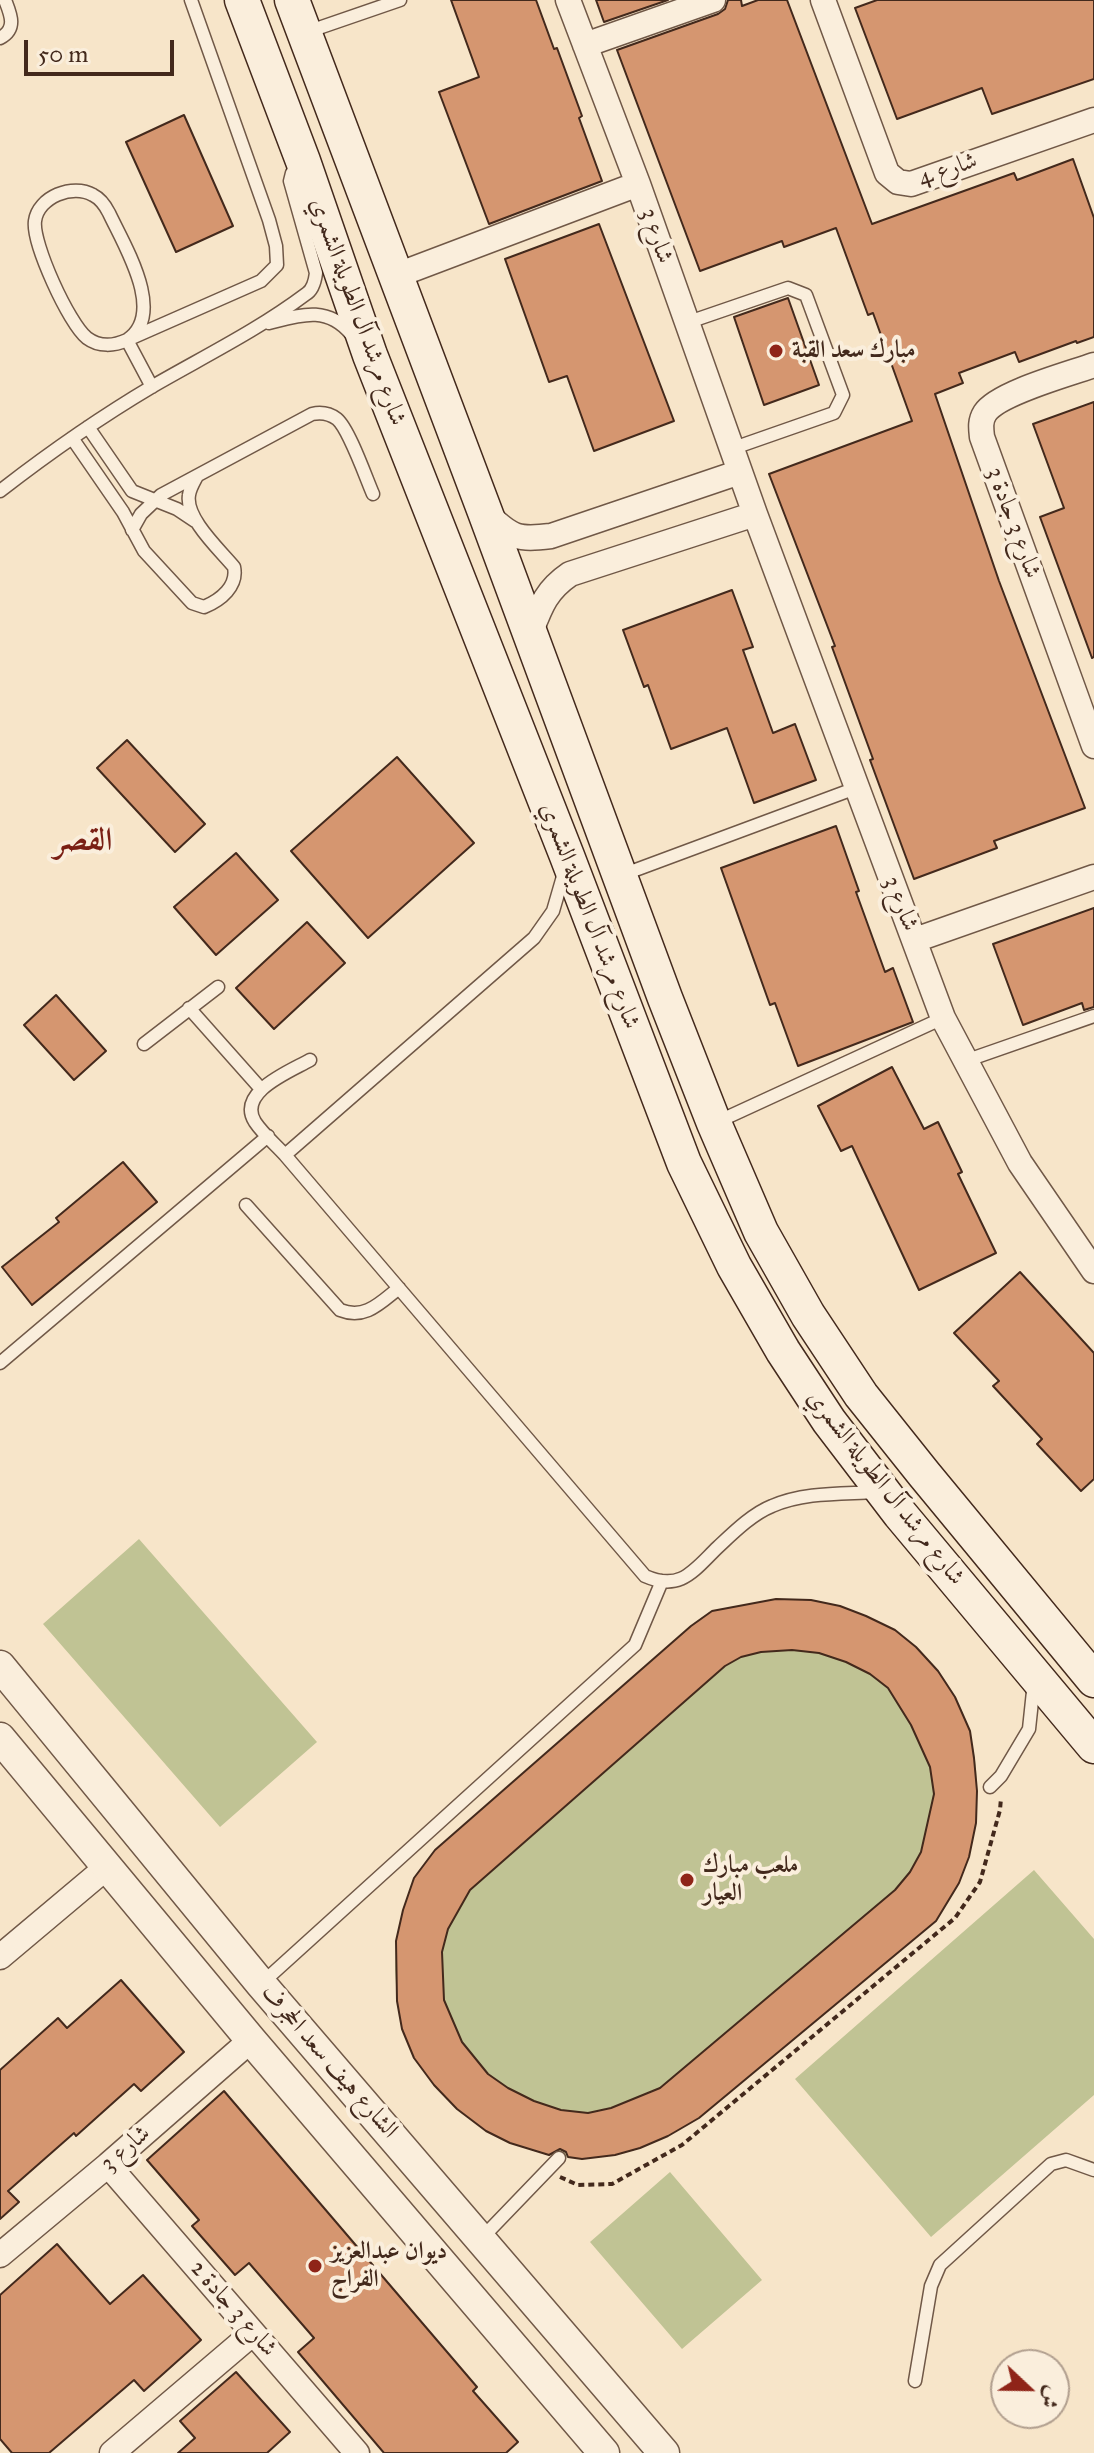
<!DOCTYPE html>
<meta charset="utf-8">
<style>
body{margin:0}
#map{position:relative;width:1094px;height:2453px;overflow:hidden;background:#f7e5c9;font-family:"IM FELL Great Primer",Amiri,serif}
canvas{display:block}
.north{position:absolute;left:990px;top:2349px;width:80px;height:80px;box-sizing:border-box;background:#faeedc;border:2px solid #b19f8f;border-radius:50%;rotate:112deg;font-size:22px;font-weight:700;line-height:32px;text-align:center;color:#43291c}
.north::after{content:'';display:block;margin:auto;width:28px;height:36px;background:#8f2418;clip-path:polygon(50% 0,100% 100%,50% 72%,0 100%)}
.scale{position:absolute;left:24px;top:40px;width:150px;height:36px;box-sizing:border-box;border:4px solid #43291c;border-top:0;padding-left:10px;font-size:24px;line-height:28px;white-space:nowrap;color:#43291c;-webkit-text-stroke:6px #faeedc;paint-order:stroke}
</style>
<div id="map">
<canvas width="1094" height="2453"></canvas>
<div class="north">ش</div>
<div class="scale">50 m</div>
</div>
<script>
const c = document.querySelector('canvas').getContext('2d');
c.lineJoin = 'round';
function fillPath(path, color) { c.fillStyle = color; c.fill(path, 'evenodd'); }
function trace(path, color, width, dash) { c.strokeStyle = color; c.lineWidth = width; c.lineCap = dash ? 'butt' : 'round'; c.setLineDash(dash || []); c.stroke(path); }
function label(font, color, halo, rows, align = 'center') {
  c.font = font + ' "IM FELL Great Primer",Amiri,serif'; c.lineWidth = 8; c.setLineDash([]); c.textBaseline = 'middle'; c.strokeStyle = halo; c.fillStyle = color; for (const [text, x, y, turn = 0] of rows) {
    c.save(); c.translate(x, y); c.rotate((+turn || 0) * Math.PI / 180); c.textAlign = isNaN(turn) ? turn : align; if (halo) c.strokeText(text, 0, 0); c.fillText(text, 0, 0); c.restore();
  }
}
fillPath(new Path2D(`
 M 139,1539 L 317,1742 L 220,1827 L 43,1624 Z
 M 776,1599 C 798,1600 821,1600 842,1607 C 923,1633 978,1702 977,1789 C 976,1801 972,1814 970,1825 C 966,1844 966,1868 958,1885 C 952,1897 943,1909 936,1921 L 699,2118 L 640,2148 L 615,2155 L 582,2159 L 549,2155 L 434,2085 L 414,2058 L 402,2029 L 397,2001 L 395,1969 L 396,1941 L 403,1910 L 414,1878 L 712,1611 Z
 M 1034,1870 L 1094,1939 L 1094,2095 L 931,2237 L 795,2079 Z
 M 670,2172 L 762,2280 L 682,2349 L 590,2242 Z`), '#c0c394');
const building = new Path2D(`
 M 451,0 L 536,0 L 554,49 L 557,48 L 582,116 L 579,118 L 602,181 L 489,224 L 439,92 L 479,77 Z
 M 596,0 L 668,0 L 604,22 Z
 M 728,0 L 741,0 L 742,6 L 758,0 L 787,0 L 872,224 L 1014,173 L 1017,180 L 1073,159 L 1094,218 L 1094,337 L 1077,343 L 1076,341 L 1019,362 L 1015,352 L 959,373 L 963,383 L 935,394 L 999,581 L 1085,808 L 994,841 L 997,848 L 914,879 L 870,760 L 873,759 L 832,647 L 835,646 L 769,474 L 912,421 L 873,313 L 868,315 L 836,228 L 784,247 L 782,241 L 700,271 L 617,50 L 718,14 L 725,9 Z
 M 877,0 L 1094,0 L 1094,79 L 992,114 L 982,88 L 897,119 L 855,8 Z
 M 184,115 L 233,226 L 176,252 L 126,142 Z
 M 599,224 L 674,421 L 594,451 L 567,376 L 549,382 L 505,259 Z
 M 788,298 L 819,385 L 764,405 L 734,317 Z
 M 1094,402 L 1094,657 L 1092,658 L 1040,517 L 1064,508 L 1033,424 Z
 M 732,590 L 753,647 L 743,650 L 773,733 L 795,724 L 816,780 L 754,803 L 727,728 L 671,749 L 648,685 L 644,687 L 623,630 Z
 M 127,740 L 205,824 L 175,852 L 97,768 Z
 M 397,757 L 474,843 L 368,938 L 291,851 Z
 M 836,826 L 859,891 L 856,892 L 885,972 L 893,968 L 913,1022 L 798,1066 L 775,1003 L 770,1005 L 721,868 Z
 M 236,853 L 278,900 L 216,955 L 174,907 Z
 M 1094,908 L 1094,1007 L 1084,1010 L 1082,1003 L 1023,1025 L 993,944 Z
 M 307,922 L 345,963 L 274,1029 L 236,988 Z
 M 56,995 L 106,1051 L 74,1080 L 24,1025 Z
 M 892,1067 L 924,1129 L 938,1122 L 962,1172 L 958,1174 L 996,1253 L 919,1290 L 852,1146 L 841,1151 L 818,1106 Z
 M 123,1162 L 157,1202 L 32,1305 L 2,1267 L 59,1222 L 56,1218 Z
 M 1020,1272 L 1094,1353 L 1094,1479 L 1081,1491 L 1037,1444 L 1042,1439 L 993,1386 L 999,1381 L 954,1333 Z
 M 776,1599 L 811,1600 L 840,1606 L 866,1616 L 895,1630 L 916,1647 L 938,1671 L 955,1697 L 970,1731 L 974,1758 L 977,1791 L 976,1823 L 969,1857 L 959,1883 L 936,1921 L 699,2118 L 668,2136 L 640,2148 L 615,2155 L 582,2159 L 568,2157 L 566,2152 L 560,2149 L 549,2155 L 510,2143 L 486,2131 L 457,2109 L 434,2085 L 414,2058 L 402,2029 L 397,2001 L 396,1941 L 403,1910 L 414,1878 L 435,1850 L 691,1626 L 712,1611 ZM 792,1650 L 819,1653 L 846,1662 L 870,1674 L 888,1688 L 911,1725 L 930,1767 L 934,1794 L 921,1852 L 910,1872 L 895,1890 L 660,2088 L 611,2108 L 588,2113 L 561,2110 L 534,2101 L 508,2088 L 488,2074 L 462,2042 L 444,2000 L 442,1952 L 448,1929 L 470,1890 L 725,1666 L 741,1657 L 761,1652 Z
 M 121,1980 L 184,2052 L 141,2091 L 134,2084 L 76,2136 L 74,2133 L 8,2191 L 19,2202 L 0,2219 L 0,2070 L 58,2018 L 67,2028 Z
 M 224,2091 L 477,2387 L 473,2391 L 518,2442 L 506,2453 L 384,2453 L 298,2352 L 314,2338 L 249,2263 L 235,2275 L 192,2226 L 199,2220 L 147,2160 Z
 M 57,2244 L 110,2304 L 143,2275 L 201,2340 L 144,2391 L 134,2380 L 49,2453 L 12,2453 L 0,2439 L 0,2295 Z
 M 236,2372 L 290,2432 L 267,2453 L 178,2453 L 195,2438 L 180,2421 Z`);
fillPath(building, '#d59670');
trace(building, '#43291c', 2);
const service = new Path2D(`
 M 307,32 L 400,0
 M 0,38 C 17,29 11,15 5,0
 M 269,323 C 300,315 327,305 351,334
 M 686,323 L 788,288 L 806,295 L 843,395 L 834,413 L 731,449
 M 127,340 C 167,314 124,245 109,213 C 105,205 101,199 93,195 C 73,183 38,197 35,221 C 32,243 69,324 87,338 C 99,347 114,346 127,340 L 261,281 L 277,265 L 276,246 L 269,220 L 191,0
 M 127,340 L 152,387
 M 88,427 L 132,491 L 177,509 L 195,521
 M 72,438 L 123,512 L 144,551 L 192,603 L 204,607 C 221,600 238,586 234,567 C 219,549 185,518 189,495 C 190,488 194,482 197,476
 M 0,491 C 49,453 99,418 153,386 C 205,356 258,330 306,294 C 313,290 315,281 316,273 L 290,181 L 292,173 L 298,165
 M 132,530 L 141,514 L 161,495 L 312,414 C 321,412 329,413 337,419 C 349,429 366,478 373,494
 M 564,873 L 553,911 L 534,938 L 285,1155 L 645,1576 C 681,1592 694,1570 718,1547 C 733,1533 752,1514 772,1506 C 804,1492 841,1494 875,1492
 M 622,875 L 856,788
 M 189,1008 L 261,1089
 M 144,1044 L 218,987
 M 965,1061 L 1094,1016
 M 717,1122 L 943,1018
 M 285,1155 C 275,1144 263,1134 255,1122 C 236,1092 291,1071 310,1060
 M 246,1205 L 340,1310 C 365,1320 380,1303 399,1288
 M 0,1363 L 268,1136
 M 990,1787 L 1001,1776 L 1029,1729 L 1034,1682
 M 261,1984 L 635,1645 L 662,1581
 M 482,2238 L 559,2158
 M 915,2381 L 931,2286 L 940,2265 L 1051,2164 L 1066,2160 L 1094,2170`);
const minor = new Path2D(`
 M 568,0 L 638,184 L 755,514 L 943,1018 L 1020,1163 L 1094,1271
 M 823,0 L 887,173 L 898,182 L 911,184 L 1094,120
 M 585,45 L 713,0
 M 395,276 L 638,184
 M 1094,365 C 1069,374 998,393 985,413 C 980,421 981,428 982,437 L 1094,746
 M 488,515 C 512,538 518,540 551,536 L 740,472
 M 530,634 C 540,608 545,591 570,574 L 755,514
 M 915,940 L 1094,877
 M 0,1957 L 107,1867
 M 108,2165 L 357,2453
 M 0,2255 L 108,2165 L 251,2040
 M 112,2453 L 253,2333`);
const tertiary = new Path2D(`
 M 0,1666 L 261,1984 L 664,2453
 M 0,1738 L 251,2040 L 604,2453`);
const secondary = new Path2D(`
 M 242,0 L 303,161 L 370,355 L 567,856 L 684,1163 L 734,1266 L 783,1351 L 829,1421 L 900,1514 L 1094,1746
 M 292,0 L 485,512 L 665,998 L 714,1123 L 761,1232 L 808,1315 L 861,1395 L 924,1474 L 1094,1680`);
trace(service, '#705847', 15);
trace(minor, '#705847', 27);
trace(tertiary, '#705847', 33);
trace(secondary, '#43291c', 37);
trace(new Path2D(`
 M 560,2177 L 578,2185 L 612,2184 L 682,2145 L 955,1918 L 980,1882 L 1000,1810 L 1001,1798`), '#43291c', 4, [6, 4]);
trace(service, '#faeedc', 12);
trace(minor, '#faeedc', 24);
trace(tertiary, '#faeedc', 30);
trace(secondary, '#faeedc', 34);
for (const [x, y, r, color] of [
 [776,351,8,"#8f2418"],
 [687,1880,8,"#8f2418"],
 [315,2266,8,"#8f2418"]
]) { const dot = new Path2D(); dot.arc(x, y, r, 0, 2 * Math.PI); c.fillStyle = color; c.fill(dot); trace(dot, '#faeedc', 3); }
label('24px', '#43291c', '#faeedc', [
 ["شارع 4",948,170,-18],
 ["شارع 3",656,236,71],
 ["شارع مرشد آل الطويلة الشمري",357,312,70],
 ["شارع 3 جادة 3",1013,523,70],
 ["شارع 3",900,904,68],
 ["شارع مرشد آل الطويلة الشمري",589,916,69],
 ["شارع مرشد آل الطويلة الشمري",885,1488,52],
 ["الشارع هيف سعد الحجرف",329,2062,49],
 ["شارع 3",126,2149,-41],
 ["شارع 3 جادة 2",233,2309,49]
]);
label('bold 24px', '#43291c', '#faeedc', [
 ["مبارك سعد القبة",792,351],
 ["ملعب مبارك",703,1866],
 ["العيار",703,1894],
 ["ديوان عبدالعزيز",331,2252],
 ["الفراج",331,2280]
], 'left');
label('bold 32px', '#7a1f14', '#faeedc', [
 ["القصر",83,842]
]);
</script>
